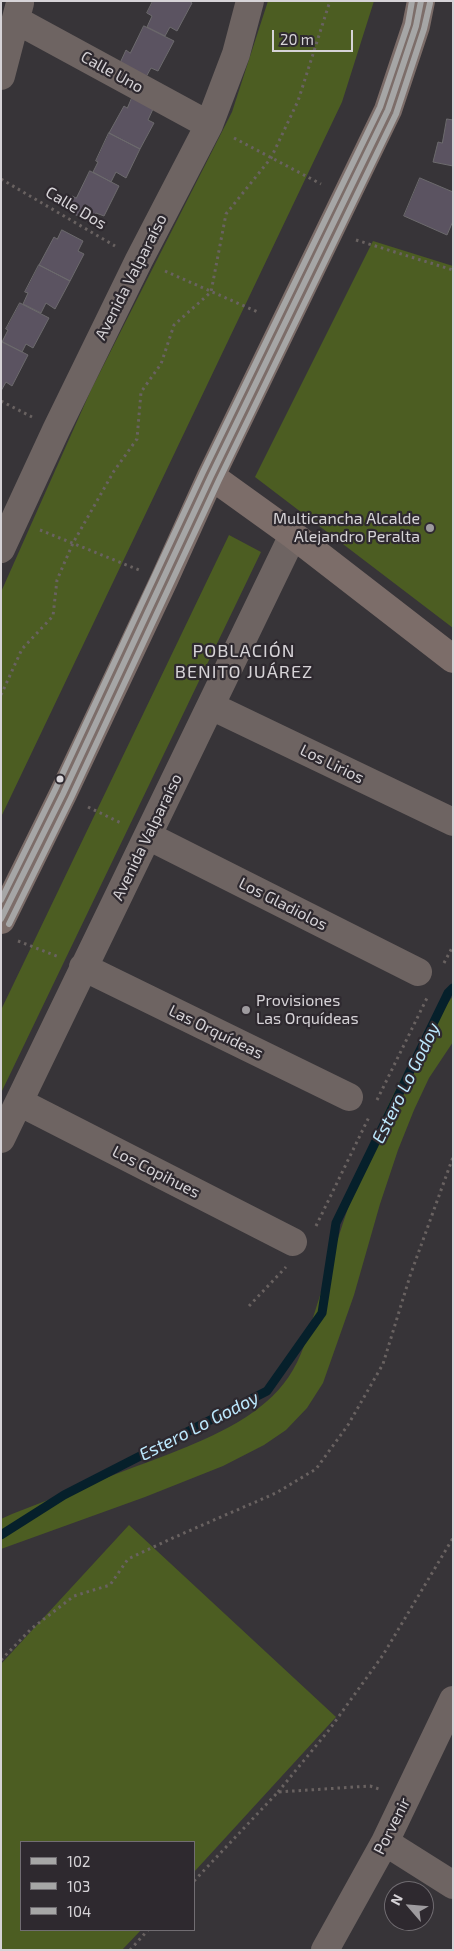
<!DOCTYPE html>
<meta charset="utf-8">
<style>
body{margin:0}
#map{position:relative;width:454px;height:1951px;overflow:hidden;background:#373438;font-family:"Exo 2",sans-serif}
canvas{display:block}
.frame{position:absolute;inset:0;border:2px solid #d6d3d7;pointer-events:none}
.legend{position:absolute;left:20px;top:1841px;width:175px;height:90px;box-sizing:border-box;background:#2e292f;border:1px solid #716d72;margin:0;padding:6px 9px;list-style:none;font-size:15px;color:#d6d3d7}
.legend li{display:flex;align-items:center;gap:10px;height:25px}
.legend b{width:25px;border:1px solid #716d72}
.north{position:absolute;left:384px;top:1881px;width:50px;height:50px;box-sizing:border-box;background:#2e292f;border:1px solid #716d72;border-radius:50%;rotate:297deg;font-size:14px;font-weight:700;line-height:20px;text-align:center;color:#d6d3d7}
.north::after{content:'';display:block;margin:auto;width:18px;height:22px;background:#9e9b9f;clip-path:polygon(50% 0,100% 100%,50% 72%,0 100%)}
.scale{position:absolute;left:272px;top:30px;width:81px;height:22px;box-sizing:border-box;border:2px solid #d6d3d7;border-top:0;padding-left:6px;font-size:15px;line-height:18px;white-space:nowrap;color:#d6d3d7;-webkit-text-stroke:4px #2e292f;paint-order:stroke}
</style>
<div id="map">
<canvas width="454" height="1951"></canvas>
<div class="frame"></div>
<ul class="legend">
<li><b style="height:6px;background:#a6a6a6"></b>102</li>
<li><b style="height:6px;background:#a6a6a6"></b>103</li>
<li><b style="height:6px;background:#a6a6a6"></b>104</li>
</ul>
<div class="north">N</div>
<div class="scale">20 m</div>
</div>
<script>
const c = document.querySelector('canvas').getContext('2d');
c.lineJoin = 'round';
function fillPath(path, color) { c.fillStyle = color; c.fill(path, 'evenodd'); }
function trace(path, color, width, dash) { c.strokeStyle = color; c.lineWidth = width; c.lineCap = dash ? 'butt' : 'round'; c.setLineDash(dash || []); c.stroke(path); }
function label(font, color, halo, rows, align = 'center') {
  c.font = font + ' "Exo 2",sans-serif'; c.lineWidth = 4.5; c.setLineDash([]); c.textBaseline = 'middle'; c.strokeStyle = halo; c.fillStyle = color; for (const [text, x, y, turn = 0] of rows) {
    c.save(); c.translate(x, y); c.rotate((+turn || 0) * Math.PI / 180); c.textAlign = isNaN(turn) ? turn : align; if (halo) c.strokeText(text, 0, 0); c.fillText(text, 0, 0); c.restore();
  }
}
fillPath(new Path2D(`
 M 268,1 L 374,1 L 342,102 L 1,817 L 1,592 L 91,390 L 232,112 Z
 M 373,241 L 453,266 L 453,628 L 255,477 Z
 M 229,535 L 261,552 L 1,1093 L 1,1010 Z
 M 453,996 L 453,1042 L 429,1078 L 414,1110 L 398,1150 L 380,1204 L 354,1295 L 323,1383 L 307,1408 L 286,1430 L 264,1445 L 223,1466 L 145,1497 L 1,1549 L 1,1519 L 12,1514 C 53,1498 95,1482 137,1466 C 178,1451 233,1431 266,1402 C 284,1387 296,1368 304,1346 C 335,1252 360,1153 408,1066 C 421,1042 437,1018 453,996 Z
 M 129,1525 L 336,1717 L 194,1872 L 194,1842 L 21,1842 L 21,1930 L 141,1930 L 122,1950 L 1,1950 L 1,1664 Z`), '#4c5d22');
trace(new Path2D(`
 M 1,1535 L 64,1495 L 267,1391 L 322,1313 L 336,1223 L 448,993 L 453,988`), '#06202b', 9);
const building = new Path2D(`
 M 153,1 L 189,1 L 192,3 L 177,31 L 170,27 L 165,36 L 147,27 L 152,16 L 147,13 Z
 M 144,26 L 174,41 L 158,71 L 151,68 L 146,77 L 120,63 L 126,50 L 130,53 Z
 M 132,98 L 153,109 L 148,120 L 154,123 L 140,149 L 109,133 L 124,106 L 127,108 Z
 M 447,119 L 453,120 L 453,166 L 433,162 L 438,142 L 442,143 Z
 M 109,133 L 140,149 L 126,178 L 116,172 L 111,182 L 93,172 L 98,162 L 96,161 Z
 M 90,171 L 119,186 L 104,216 L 96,213 L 91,223 L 65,209 L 72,196 L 76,198 Z
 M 420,178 L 453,192 L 453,221 L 447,235 L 404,216 Z
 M 62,230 L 83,241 L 78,251 L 84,254 L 70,281 L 39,265 L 54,237 L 57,239 Z
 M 39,265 L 70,281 L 55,309 L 46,303 L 41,313 L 23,304 L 28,293 L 25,292 Z
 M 20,303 L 49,318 L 33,348 L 26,344 L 22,352 L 2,342 L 8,330 L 6,329 Z
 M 1,341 L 28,355 L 12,386 L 6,382 L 1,391 Z`);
fillPath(building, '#5b5361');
trace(building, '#6c6a6d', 1);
trace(new Path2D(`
 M 234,138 L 321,184
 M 1,179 L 115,246
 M 356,240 L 453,270
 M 165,271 L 260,313
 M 1,401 L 32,417
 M 40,530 L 139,570
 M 1,695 L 22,649 L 53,616 L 57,580 L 73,543 L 114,471 L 137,439 L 141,392 L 161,364 L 174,325 L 211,292 L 226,214 L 271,158 L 298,101 L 330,1
 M 88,807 L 123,824
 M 18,941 L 59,957
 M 444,963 L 453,946
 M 377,1100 L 427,998
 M 316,1226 L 369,1117
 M 249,1306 L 286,1267
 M 1,1660 L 31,1629 L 74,1596 L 110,1585 L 128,1559 L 175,1537 L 276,1493 L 316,1469 L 348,1425 L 383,1364 L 410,1276 L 453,1157
 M 278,1792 L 329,1730 L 383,1655 L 453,1538
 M 194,1881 L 278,1792 L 370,1786 L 379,1789
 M 130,1950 L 148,1930`), '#696261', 3, [2.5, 4]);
trace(new Path2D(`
 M 16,20 L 209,125
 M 1,76 L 20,3
 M 1,549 L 56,430 L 139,260 L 209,125 L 236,54 L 250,1
 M 211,706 L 453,822
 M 148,836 L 418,972
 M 83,967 L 349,1097
 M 19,1102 L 293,1242
 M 1,1139 L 293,535
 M 385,1842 L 453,1885
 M 325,1950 L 385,1842 L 453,1700`), '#6e6462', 28);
trace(new Path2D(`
 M 211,476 L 293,535 L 453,659
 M 1,920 L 63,794 L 164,580 L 211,476 L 388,110 L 416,26 L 421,1`), '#7c6d69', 28);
trace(new Path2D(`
 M 1,919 L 63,794 L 211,476 L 388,110 L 416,26 L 421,1`), '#a6a6a6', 6);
trace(new Path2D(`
 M 9,924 L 71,798 L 219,480 L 396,114 L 424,29 L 430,3`), '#a6a6a6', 6);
trace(new Path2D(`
 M 1,900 L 55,790 L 203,472 L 380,107 L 408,24 L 412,1`), '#a6a6a6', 6);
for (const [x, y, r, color] of [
 [430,528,5,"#9e9b9f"],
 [60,779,4.5,"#d6d3d7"],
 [246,1010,5,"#9e9b9f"]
]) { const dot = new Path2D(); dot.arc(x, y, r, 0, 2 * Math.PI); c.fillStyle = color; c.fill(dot); trace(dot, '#2e292f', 2); }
label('16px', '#d6d3d7', '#2e292f', [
 ["Calle Uno",112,72,29],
 ["Calle Dos",76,208,31],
 ["Avenida Valparaíso",131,277,-63],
 ["Los Lirios",332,764,26],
 ["Avenida Valparaíso",147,837,-64],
 ["Los Gladiolos",283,904,27],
 ["Las Orquídeas",216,1032,26],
 ["Los Copihues",156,1172,27],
 ["Porvenir",392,1826,-63]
]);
label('16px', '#d6d3d7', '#2e292f', [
 ["Multicancha Alcalde",420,519],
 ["Alejandro Peralta",420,537],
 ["Provisiones",256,1001,"left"],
 ["Las Orquídeas",256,1019,"left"]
], 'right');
c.letterSpacing = '1px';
label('18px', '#d6d3d7', '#2e292f', [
 ["POBLACIÓN",244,651],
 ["BENITO JUÁREZ",244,672]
]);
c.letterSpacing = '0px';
label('italic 18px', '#bce8fd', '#2e292f', [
 ["Estero Lo Godoy",406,1083,-64],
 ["Estero Lo Godoy",199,1426,-27]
]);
</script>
